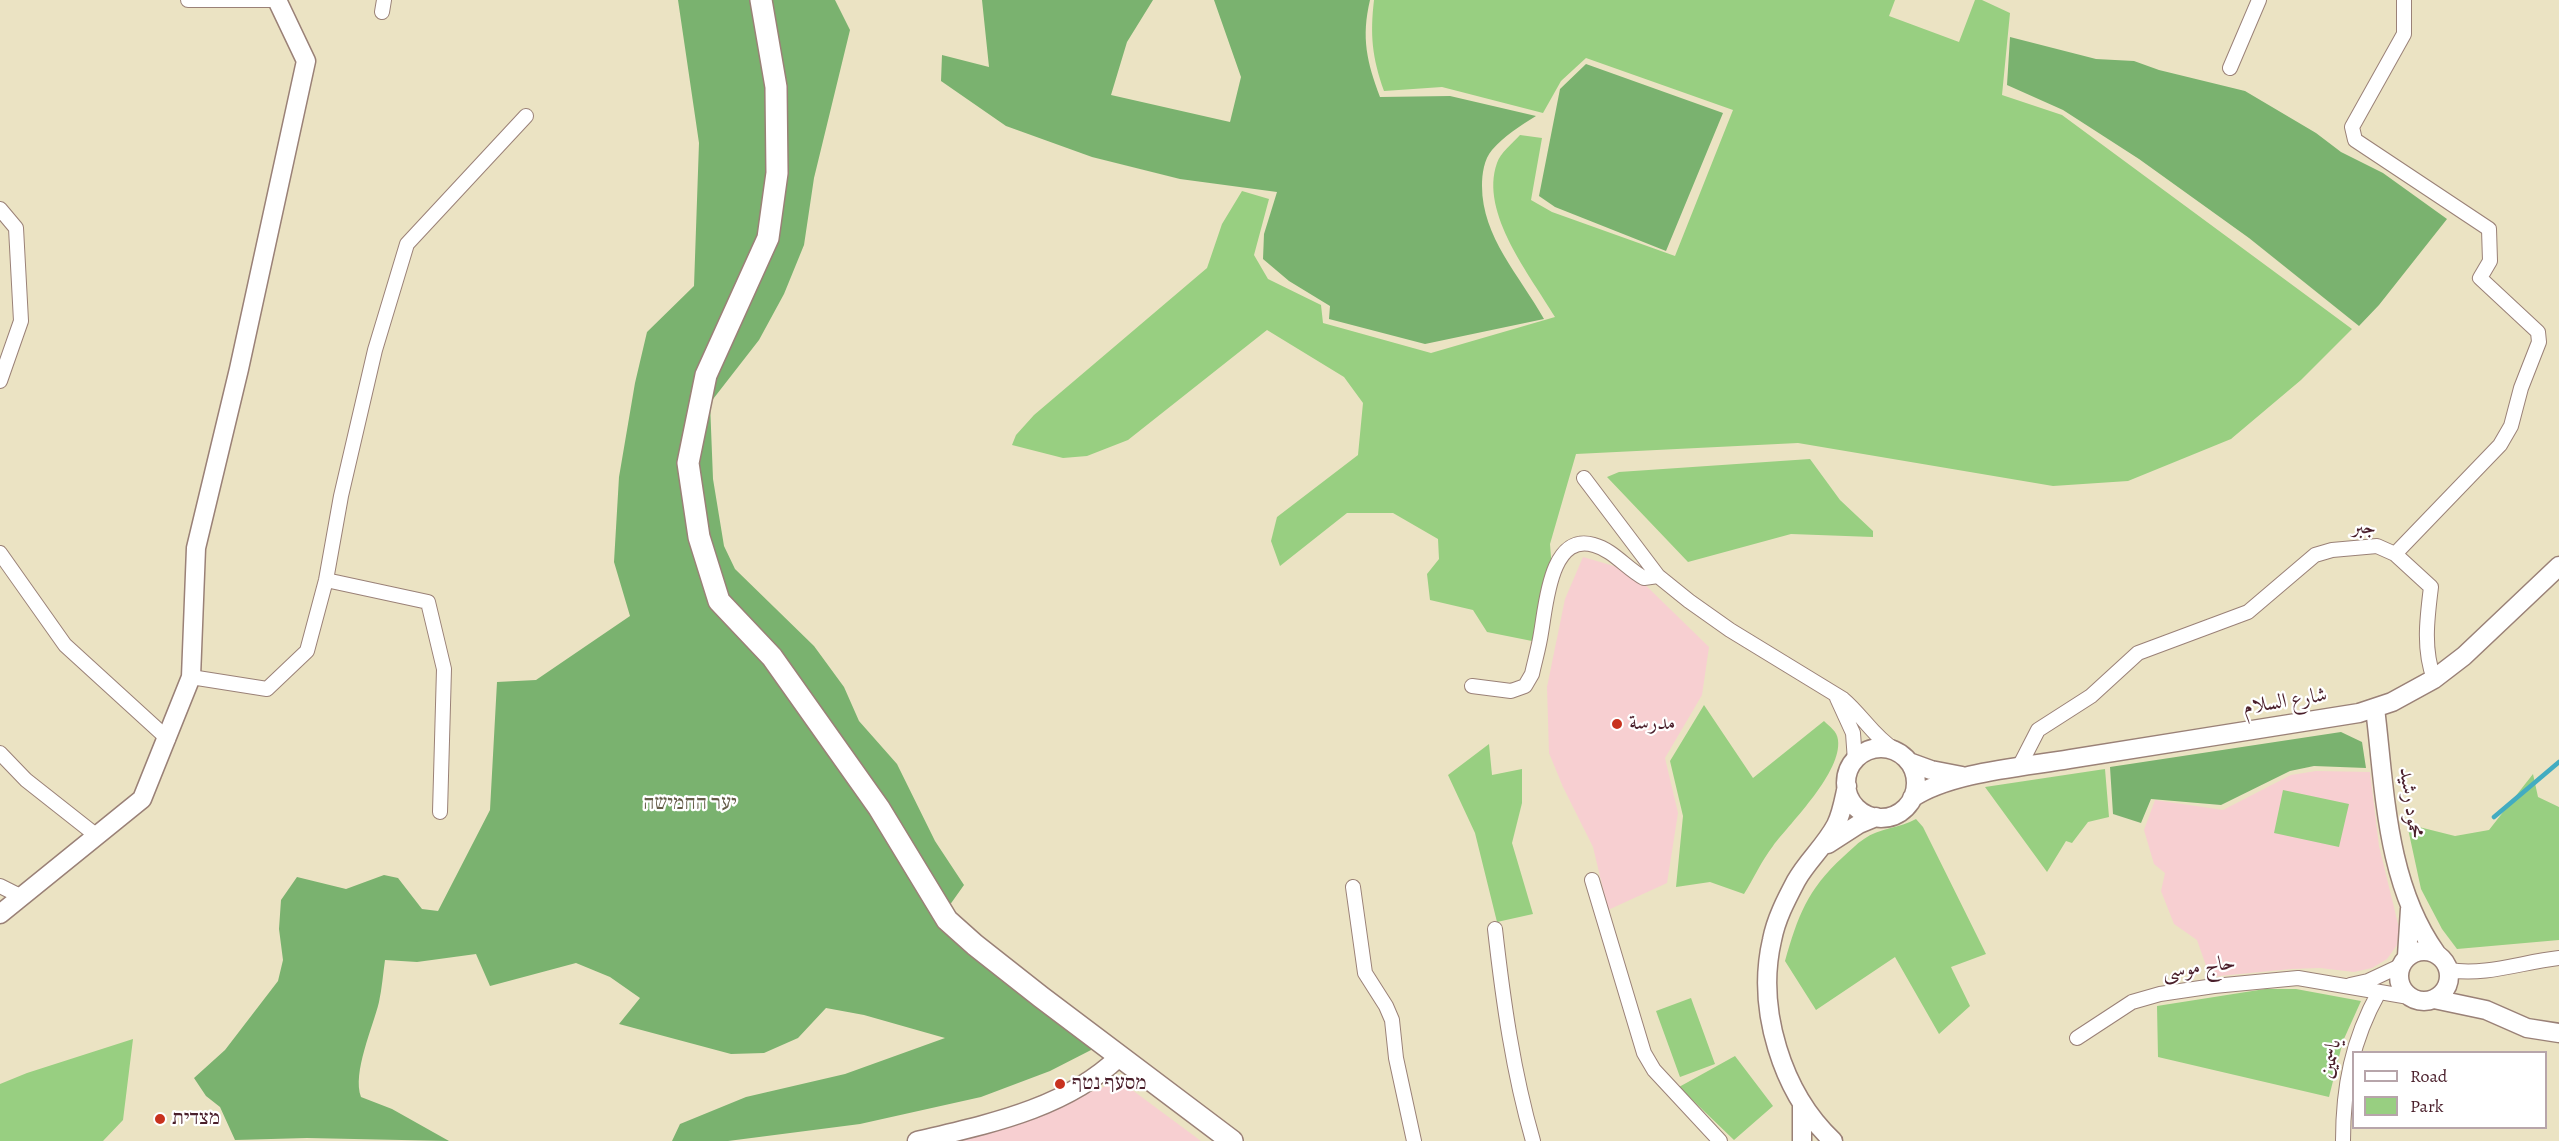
<!DOCTYPE html>
<meta charset="utf-8">
<style>
body{margin:0}
#map{position:relative;width:2559px;height:1141px;overflow:hidden;background:#ebe3c3;font-family:Alegreya,serif}
canvas{display:block}
.legend{position:absolute;left:2352px;top:1051px;width:195px;height:78px;box-sizing:border-box;background:#fff;border:2px solid #b7a5aa;margin:0;padding:8px 10px;list-style:none;font-size:18px;color:#4a1f2b}
.legend li{display:flex;align-items:center;gap:12px;height:30px}
.legend b{width:30px;border:2px solid #b7a5aa}
</style>
<div id="map">
<canvas width="2559" height="1141"></canvas>
<ul class="legend">
<li><b style="height:8px;background:#fff"></b>Road</li>
<li><b style="height:16px;background:#98cf81"></b>Park</li>
</ul>
</div>
<script>
const c = document.querySelector('canvas').getContext('2d');
c.lineJoin = 'round';
function fillPath(path, color) { c.fillStyle = color; c.fill(path, 'evenodd'); }
function trace(path, color, width, dash) { c.strokeStyle = color; c.lineWidth = width; c.lineCap = dash ? 'butt' : 'round'; c.setLineDash(dash || []); c.stroke(path); }
function label(font, color, halo, rows, align = 'center') {
  c.font = font + ' Alegreya,Amiri,"Frank Ruhl Libre",serif'; c.lineWidth = 4.5; c.setLineDash([]); c.textBaseline = 'middle'; c.strokeStyle = halo; c.fillStyle = color; for (const [text, x, y, turn = 0] of rows) {
    c.save(); c.translate(x, y); c.rotate((+turn || 0) * Math.PI / 180); c.textAlign = isNaN(turn) ? turn : align; if (halo) c.strokeText(text, 0, 0); c.fillText(text, 0, 0); c.restore();
  }
}
fillPath(new Path2D(`
 M 1583,557 L 1631,571 L 1709,647 L 1702,695 L 1665,758 L 1678,813 L 1667,883 L 1608,910 L 1593,847 L 1563,787 L 1549,753 L 1547,687 L 1565,599 Z
 M 2316,771 L 2370,772 L 2379,846 L 2399,928 L 2397,945 L 2387,959 L 2372,968 L 2354,972 L 2320,968 L 2291,969 L 2210,977 L 2197,940 L 2174,924 L 2161,891 L 2165,873 L 2154,864 L 2144,830 L 2155,800 L 2223,810 L 2291,775 Z
 M 1120,1081 L 1201,1141 L 962,1141 L 974,1135 Z`), '#f7cfd1');
fillPath(new Path2D(`
 M 1374,0 L 1895,0 L 1889,16 L 1959,42 L 1975,0 L 1982,0 L 2010,13 L 2002,95 L 2062,115 L 2352,329 L 2301,380 L 2231,439 L 2128,481 L 2053,486 L 1798,443 L 1576,454 L 1550,544 L 1553,584 L 1542,643 L 1487,632 L 1473,610 L 1430,600 L 1427,574 L 1439,559 L 1438,539 L 1393,513 L 1347,513 L 1280,566 L 1271,541 L 1277,517 L 1358,455 L 1363,403 L 1344,377 L 1267,330 L 1128,440 L 1087,456 L 1063,458 L 1012,445 L 1016,435 L 1034,415 L 1207,268 L 1222,224 L 1242,191 L 1269,199 L 1254,255 L 1268,279 L 1321,305 L 1323,323 L 1431,353 L 1555,317 C 1531,276 1479,213 1497,163 C 1500,153 1513,143 1520,135 L 1542,138 L 1531,200 L 1552,212 L 1675,256 L 1733,110 L 1586,58 L 1561,81 L 1543,113 L 1442,87 L 1384,91 C 1372,57 1370,35 1374,0 Z
 M 1810,459 L 1840,500 L 1873,531 L 1873,537 L 1791,534 L 1688,562 L 1607,477 L 1619,472 Z
 M 1704,705 L 1753,778 L 1824,721 C 1830,727 1837,731 1838,740 C 1842,772 1792,821 1773,846 C 1762,860 1754,878 1744,894 L 1710,882 L 1676,887 L 1683,816 L 1670,761 Z
 M 1489,744 L 1492,775 L 1522,769 L 1522,803 L 1512,843 L 1533,914 L 1497,922 L 1475,833 L 1448,775 Z
 M 2105,769 L 2109,817 L 2088,822 L 2072,843 L 2066,841 L 2047,872 L 1985,787 Z
 M 2533,774 L 2538,797 L 2559,807 L 2559,940 L 2457,949 L 2442,929 L 2421,889 L 2407,824 L 2455,836 L 2489,830 Z
 M 2283,790 L 2349,804 L 2339,847 L 2274,833 Z
 M 1916,819 L 1923,827 L 1986,954 L 1951,967 L 1970,1006 L 1939,1034 L 1895,957 L 1816,1010 L 1785,961 C 1798,916 1807,890 1843,857 C 1850,851 1856,844 1864,839 C 1879,828 1900,828 1916,819 Z
 M 2265,989 L 2296,989 L 2361,1001 L 2343,1041 L 2329,1097 L 2158,1057 L 2157,1006 Z
 M 1691,998 L 1715,1064 L 1680,1077 L 1656,1011 Z
 M 133,1039 L 123,1120 L 103,1141 L 0,1141 L 0,1084 L 27,1073 Z
 M 1735,1056 L 1773,1106 L 1734,1140 L 1679,1087 Z`), '#98cf81');
fillPath(new Path2D(`
 M 678,0 L 835,0 L 850,30 L 814,178 L 804,245 L 784,294 L 759,340 L 710,403 L 713,479 L 724,546 L 735,569 L 814,646 L 844,687 L 859,721 L 897,764 L 935,841 L 964,885 L 942,916 L 1093,1049 L 1050,1071 L 981,1097 L 860,1124 L 728,1141 L 672,1141 L 680,1124 L 746,1097 L 845,1074 L 945,1038 L 864,1015 L 826,1008 L 798,1038 L 764,1053 L 731,1054 L 619,1024 L 640,998 L 610,977 L 576,963 L 490,986 L 476,954 L 417,962 L 385,960 C 383,974 382,988 379,1002 C 373,1027 352,1073 361,1097 L 392,1109 L 449,1141 L 307,1138 L 235,1140 L 220,1107 L 206,1096 L 194,1078 L 225,1050 L 278,981 L 283,960 L 279,929 L 281,900 L 297,877 L 346,889 L 384,875 L 398,878 L 422,909 L 438,911 L 490,810 L 497,682 L 536,680 L 630,616 L 614,562 L 619,477 L 635,383 L 647,332 L 694,286 L 699,143 Z
 M 982,0 L 1153,0 L 1127,42 L 1111,95 L 1230,122 L 1241,77 L 1214,0 L 1370,0 C 1361,38 1367,62 1380,97 L 1450,96 L 1536,116 C 1520,126 1504,136 1492,150 C 1484,159 1482,174 1482,186 C 1482,237 1520,276 1544,319 L 1425,344 L 1329,319 L 1330,306 L 1289,281 L 1263,259 L 1264,234 L 1277,192 L 1180,179 L 1092,157 L 1006,126 L 941,81 L 942,55 L 989,67 Z
 M 2010,37 L 2096,59 L 2134,61 L 2159,70 L 2245,91 L 2316,133 L 2341,152 L 2383,173 L 2447,219 L 2379,305 L 2359,326 L 2249,238 L 2139,159 L 2063,110 L 2007,85 Z
 M 1586,64 L 1723,113 L 1666,251 L 1555,207 L 1539,196 L 1560,89 Z
 M 2341,732 L 2362,742 L 2366,768 L 2314,766 L 2290,771 L 2221,805 L 2151,799 L 2141,823 L 2113,814 L 2110,767 Z`), '#7ab26f');
trace(new Path2D(`
 M 2494,817 L 2559,762`), '#42acc1', 4.5);
const street = new Path2D(`
 M 188,0 L 277,0
 M 382,12 L 384,0
 M 2230,68 L 2259,0
 M 0,209 L 16,228 L 21,321 L 0,381
 M 1584,478 L 1658,576 L 1689,601 L 1730,630 L 1843,699 C 1862,715 1873,736 1895,750
 M 0,553 L 65,645 L 168,739
 M 2395,554 L 2431,587 C 2427,619 2423,649 2434,679
 M 326,580 L 428,602 L 444,669 L 440,812
 M 191,677 L 267,689 L 307,651 L 326,580 L 341,496 L 375,350 L 407,244 L 526,116
 M 1472,686 L 1511,691 L 1525,686 L 1532,674 C 1535,660 1539,647 1541,633 C 1546,606 1550,532 1594,545 C 1613,550 1627,569 1644,578 L 1658,576
 M 1837,698 L 1853,733 L 1855,761
 M 0,753 L 26,780 L 97,836
 M 2019,767 L 2038,730 L 2091,696 L 2138,653 L 2248,612 L 2315,555 L 2332,550 L 2377,546 L 2395,554 L 2500,445 L 2511,426 L 2521,388 L 2539,342 L 2538,332 L 2480,278 L 2490,261 L 2489,229 L 2355,140 L 2352,127 L 2404,34 L 2404,0
 M 1592,880 L 1644,1053 L 1654,1070 L 1720,1141
 M 0,886 L 22,897
 M 1353,887 L 1365,973 L 1386,1006 L 1392,1020 L 1396,1058 L 1414,1141
 M 1495,929 C 1503,1000 1513,1072 1533,1141
 M 2449,970 C 2486,976 2522,962 2559,958
 M 2350,985 L 2368,981 L 2400,966
 M 2077,1038 L 2132,1002 L 2160,994 L 2214,986 L 2298,978 L 2409,997
 M 2343,1141 C 2343,1087 2352,1040 2379,992`);
const secondary = new Path2D(`
 M 2375,708 C 2385,790 2386,883 2436,953
 M1846 783a35 35 0 1 1 70 0a35 35 0 1 1-70 0Z
 M 1909,762 L 1931,770 L 1962,776
 M 1912,798 C 1951,772 2024,767 2070,759 C 2166,743 2263,729 2359,713 L 2392,702 L 2434,679 L 2464,656 L 2559,566
 M 1828,844 L 1859,824 L 1876,817
 M 0,914 L 142,799 L 191,677 L 196,548 L 239,369 L 306,61 L 277,0
 M2399 976a25 25 0 1 1 50 0a25 25 0 1 1-50 0Z
 M 2407,956 L 2410,909
 M 2434,999 L 2486,1010 L 2527,1028 L 2559,1033
 M 917,1141 C 988,1124 1065,1109 1119,1057
 M 1802,1141 L 1802,1104
 M 1833,1141 C 1782,1093 1756,1009 1772,940 C 1776,919 1786,900 1796,881 C 1807,861 1825,846 1836,825 C 1842,813 1844,799 1847,786`);
const primary = new Path2D(`
 M 761,0 L 776,87 L 777,173 L 768,238 L 706,375 L 688,463 L 699,537 L 719,601 L 772,657 L 879,808 L 947,920 L 975,945 L 1041,997 L 1232,1141`);
trace(street, '#9a8177', 16);
trace(secondary, '#9a8177', 21);
trace(primary, '#9a8177', 24);
trace(street, '#fff', 14);
trace(secondary, '#fff', 18);
trace(primary, '#fff', 21);
for (const [x, y, r, color] of [
 [1617,724,6,"#c8321e"],
 [1060,1084,6,"#c8321e"],
 [160,1119,6,"#c8321e"]
]) { const dot = new Path2D(); dot.arc(x, y, r, 0, 2 * Math.PI); c.fillStyle = color; c.fill(dot); trace(dot, '#fff', 2); }
label('21px', '#4a1f2b', '#fff', [
 ["جبر",2364,528,1],
 ["شارع السلام",2285,702,-9],
 ["محمود رشيد",2410,803,82],
 ["حاج موسى",2199,968,-8],
 ["ياسمين",2331,1059,-77]
]);
label('21px', '#4a1f2b', '#fff', [
 ["مدرسة",1629,724],
 ["מסעף נטף",1072,1084],
 ["מצדית",172,1119]
], 'left');
label('21px', '#655d49', '#fff', [
 ["יער החמישה",690,804]
]);
</script>
